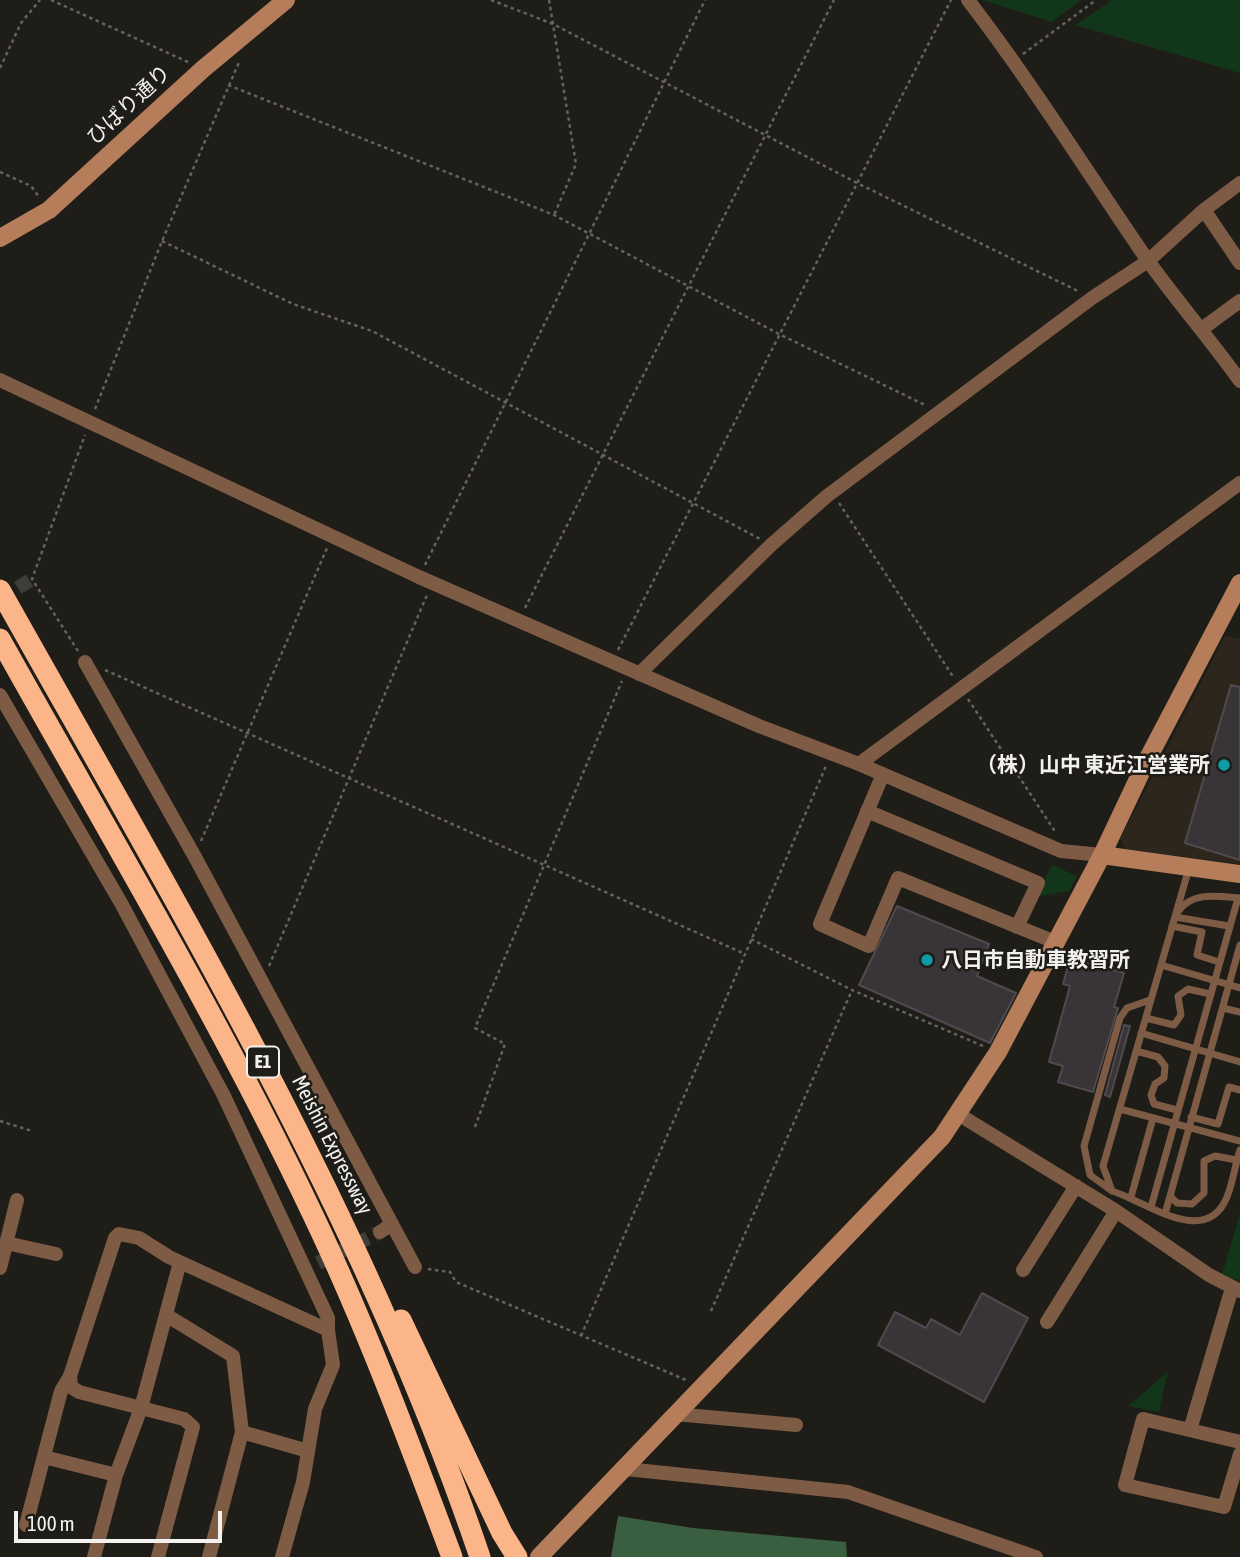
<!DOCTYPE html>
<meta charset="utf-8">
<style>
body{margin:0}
#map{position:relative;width:1240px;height:1557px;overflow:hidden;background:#1f1d18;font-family:"Asap Condensed",sans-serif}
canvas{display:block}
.scale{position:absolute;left:14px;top:1511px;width:208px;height:32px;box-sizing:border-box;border:4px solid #f3f1ee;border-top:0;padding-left:9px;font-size:21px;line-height:24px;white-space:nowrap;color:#f3f1ee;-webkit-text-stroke:5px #1f1d18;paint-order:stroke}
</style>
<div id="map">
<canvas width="1240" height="1557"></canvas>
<div class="scale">100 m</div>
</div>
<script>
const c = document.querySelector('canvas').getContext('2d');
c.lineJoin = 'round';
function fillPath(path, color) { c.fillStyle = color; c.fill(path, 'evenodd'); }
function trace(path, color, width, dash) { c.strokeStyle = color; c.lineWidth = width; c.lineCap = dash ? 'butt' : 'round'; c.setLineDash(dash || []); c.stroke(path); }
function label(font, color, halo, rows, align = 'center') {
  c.font = font + ' "Asap Condensed","Noto Sans JP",sans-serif'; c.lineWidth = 5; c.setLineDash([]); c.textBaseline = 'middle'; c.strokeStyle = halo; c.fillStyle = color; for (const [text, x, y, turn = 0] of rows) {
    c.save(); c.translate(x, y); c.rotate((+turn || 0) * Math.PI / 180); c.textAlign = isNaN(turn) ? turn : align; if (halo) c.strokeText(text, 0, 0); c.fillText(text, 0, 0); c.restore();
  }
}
fillPath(new Path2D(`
 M 1225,636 L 1240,639 L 1240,864 L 1126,849 L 1120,839 Z`), '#2c261d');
fillPath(new Path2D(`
 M 982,0 L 1081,0 L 1052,22 Z
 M 1112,0 L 1240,0 L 1240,73 L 1075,25 Z
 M 1052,865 L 1077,876 L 1069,891 L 1035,897 Z
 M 1240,1213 L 1240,1281 L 1222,1275 Z
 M 1168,1372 L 1159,1412 L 1128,1406 Z`), '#113619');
fillPath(new Path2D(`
 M 618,1516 L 693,1528 L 846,1542 L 847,1557 L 611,1557 Z`), '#3a5f40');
const building = new Path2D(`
 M 1231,685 L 1240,687 L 1240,860 L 1185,843 Z
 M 897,906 L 989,944 L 977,976 L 1016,993 L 990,1043 L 859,985 Z
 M 1070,959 L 1124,973 L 1114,1007 L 1118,1008 L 1093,1092 L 1058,1082 L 1063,1066 L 1049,1062 L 1070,986 L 1063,984 Z
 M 1124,1025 L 1130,1026 L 1110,1097 L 1105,1095 Z
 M 982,1293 L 1028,1318 L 984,1402 L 878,1345 L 895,1312 L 926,1328 L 931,1319 L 960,1335 Z`);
fillPath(building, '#393437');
trace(building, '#4f4a4d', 2);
trace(new Path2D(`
 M 0,599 L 32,579
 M 318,1263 L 380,1232`), '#3f3d38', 14, [14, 7]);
trace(new Path2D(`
 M 51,0 L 188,62
 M 491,0 L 553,24 L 857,183 L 1080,292
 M 549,0 L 576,164 L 554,215
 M 1023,54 L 1096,0
 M 0,68 L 21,23 L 40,0
 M 228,85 L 554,215 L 779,334 L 927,406
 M 0,172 L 31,186 L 40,198
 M 162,241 L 293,304 L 372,331 L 760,539
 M 95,409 L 162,241 L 240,60
 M 839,503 L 954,678
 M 425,565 L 705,0
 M 525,608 L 834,0
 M 618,650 L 951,0
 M 78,651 L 32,579 L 85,435
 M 105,670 L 745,954
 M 968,699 L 1056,833
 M 201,841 L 327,548
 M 751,939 L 852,990 L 983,1046
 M 269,966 L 427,595
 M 0,1121 L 32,1131
 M 475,1127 L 505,1044 L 475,1028 L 622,681
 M 428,1269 L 450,1272 L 456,1282 L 686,1380
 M 711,1311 L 852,990
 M 581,1336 L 826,766`), '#65635e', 2.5, [3.5, 3.5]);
trace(new Path2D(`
 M 1189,868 L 1103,1166 L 1112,1191 C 1145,1201 1206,1249 1227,1197 C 1233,1182 1235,1165 1240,1150
 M 1177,913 C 1191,891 1218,896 1240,898
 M 1175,917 L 1229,926
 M 1172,926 L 1202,932 L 1197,955 L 1219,962
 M 1161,965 L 1240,988
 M 1223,1008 L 1240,1012
 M 1146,1018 L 1174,1025 L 1181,1015 L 1178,996 L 1188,989 L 1210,994
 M 1141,1033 L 1240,1062
 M 1136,1051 L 1158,1057 L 1165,1066 L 1164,1078 L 1155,1084 L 1151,1095 L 1154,1104 L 1177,1110
 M 1120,1109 L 1240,1141
 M 1191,1117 L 1218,1124 L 1229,1087 L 1240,1090
 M 1112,1191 L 1090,1175 L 1084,1146 L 1120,1018 L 1127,1008 L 1150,1000
 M 1170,1196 L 1177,1203 L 1192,1204 L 1204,1193 L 1204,1161 L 1215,1156 L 1237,1160
 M 1131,1197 L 1153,1118
 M 1151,1207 L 1238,898
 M 1165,1214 L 1240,945`), '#7e5b44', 7);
trace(new Path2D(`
 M 968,0 C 1032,83 1087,172 1146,258 C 1176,300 1210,339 1240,381
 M 1204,210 L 1240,263
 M 1203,328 L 1240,301
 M 0,380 L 419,577 L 759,726 L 859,764 L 1061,851 L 1102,855
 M 85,662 L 195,857 L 415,1267
 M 639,674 L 771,545 L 827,496 L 1092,298 L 1148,261 L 1204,210 L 1240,183
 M 0,695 L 121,903 L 224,1096 L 328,1318 L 328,1330
 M 859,764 L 1240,483
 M 883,774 L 820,924 L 869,946 L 898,878 L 1055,942
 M 867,811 L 1038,883 L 1017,927
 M 958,1114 L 1116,1211 L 1209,1275 L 1240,1291
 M 380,1232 L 392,1224
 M 6,1243 L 56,1254
 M 0,1268 L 17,1200
 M 1023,1270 L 1076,1186
 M 166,1315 L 233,1356 L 242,1432 L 209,1557
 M 1047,1322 L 1116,1211
 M 70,1376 L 71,1387 L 79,1392 L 184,1419 L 193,1427 L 158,1557
 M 675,1414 L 796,1425
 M 1190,1430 L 1232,1288
 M 242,1432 L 308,1451
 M 1240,1442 L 1143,1419 L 1125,1485 L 1224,1507 L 1240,1454
 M 44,1457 L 116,1475
 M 626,1469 L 848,1492 L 1036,1557
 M 26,1525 L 61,1391 L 70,1376 L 115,1238 L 119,1234 L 139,1238 L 169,1257 L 328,1330 L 333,1365 L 315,1409 L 303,1482 L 282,1557
 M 94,1557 L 116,1475 L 141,1408 L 180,1262`), '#7e5b44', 14);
trace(new Path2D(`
 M 0,238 L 49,210 L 203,69 L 286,0
 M 1102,855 L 1240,874
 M 539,1557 L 942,1137 L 998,1052 L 1102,855 L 1145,764 L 1240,583`), '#b57d59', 18);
trace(new Path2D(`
 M 0,590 C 176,904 364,1214 480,1557
 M 0,639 C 106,829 219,1017 313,1215 C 366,1326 409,1442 452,1557
 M 401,1320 L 502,1533 L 517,1557`), '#fcb588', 21);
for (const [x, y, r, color] of [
 [1224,765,7,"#0f9aa8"],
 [927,960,7,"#0f9aa8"]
]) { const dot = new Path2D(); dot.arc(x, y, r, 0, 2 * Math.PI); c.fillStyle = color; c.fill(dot); trace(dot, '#1f1d18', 2.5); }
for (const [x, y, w] of [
 [263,1062,32]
]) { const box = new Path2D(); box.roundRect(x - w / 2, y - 15.5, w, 31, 5); c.fillStyle = '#1f1d18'; c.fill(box); trace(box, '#f3f1ee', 2); }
label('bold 19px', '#f3f1ee', null, [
 ["E1",263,1062]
]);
label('21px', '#f3f1ee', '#1f1d18', [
 ["ひばり通り",129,105,-43],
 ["Meishin Expressway",332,1145,63]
]);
label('bold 21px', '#f3f1ee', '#1f1d18', [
 ["（株）山中 東近江営業所",1210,765],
 ["八日市自動車教習所",941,960,"left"]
], 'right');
</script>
